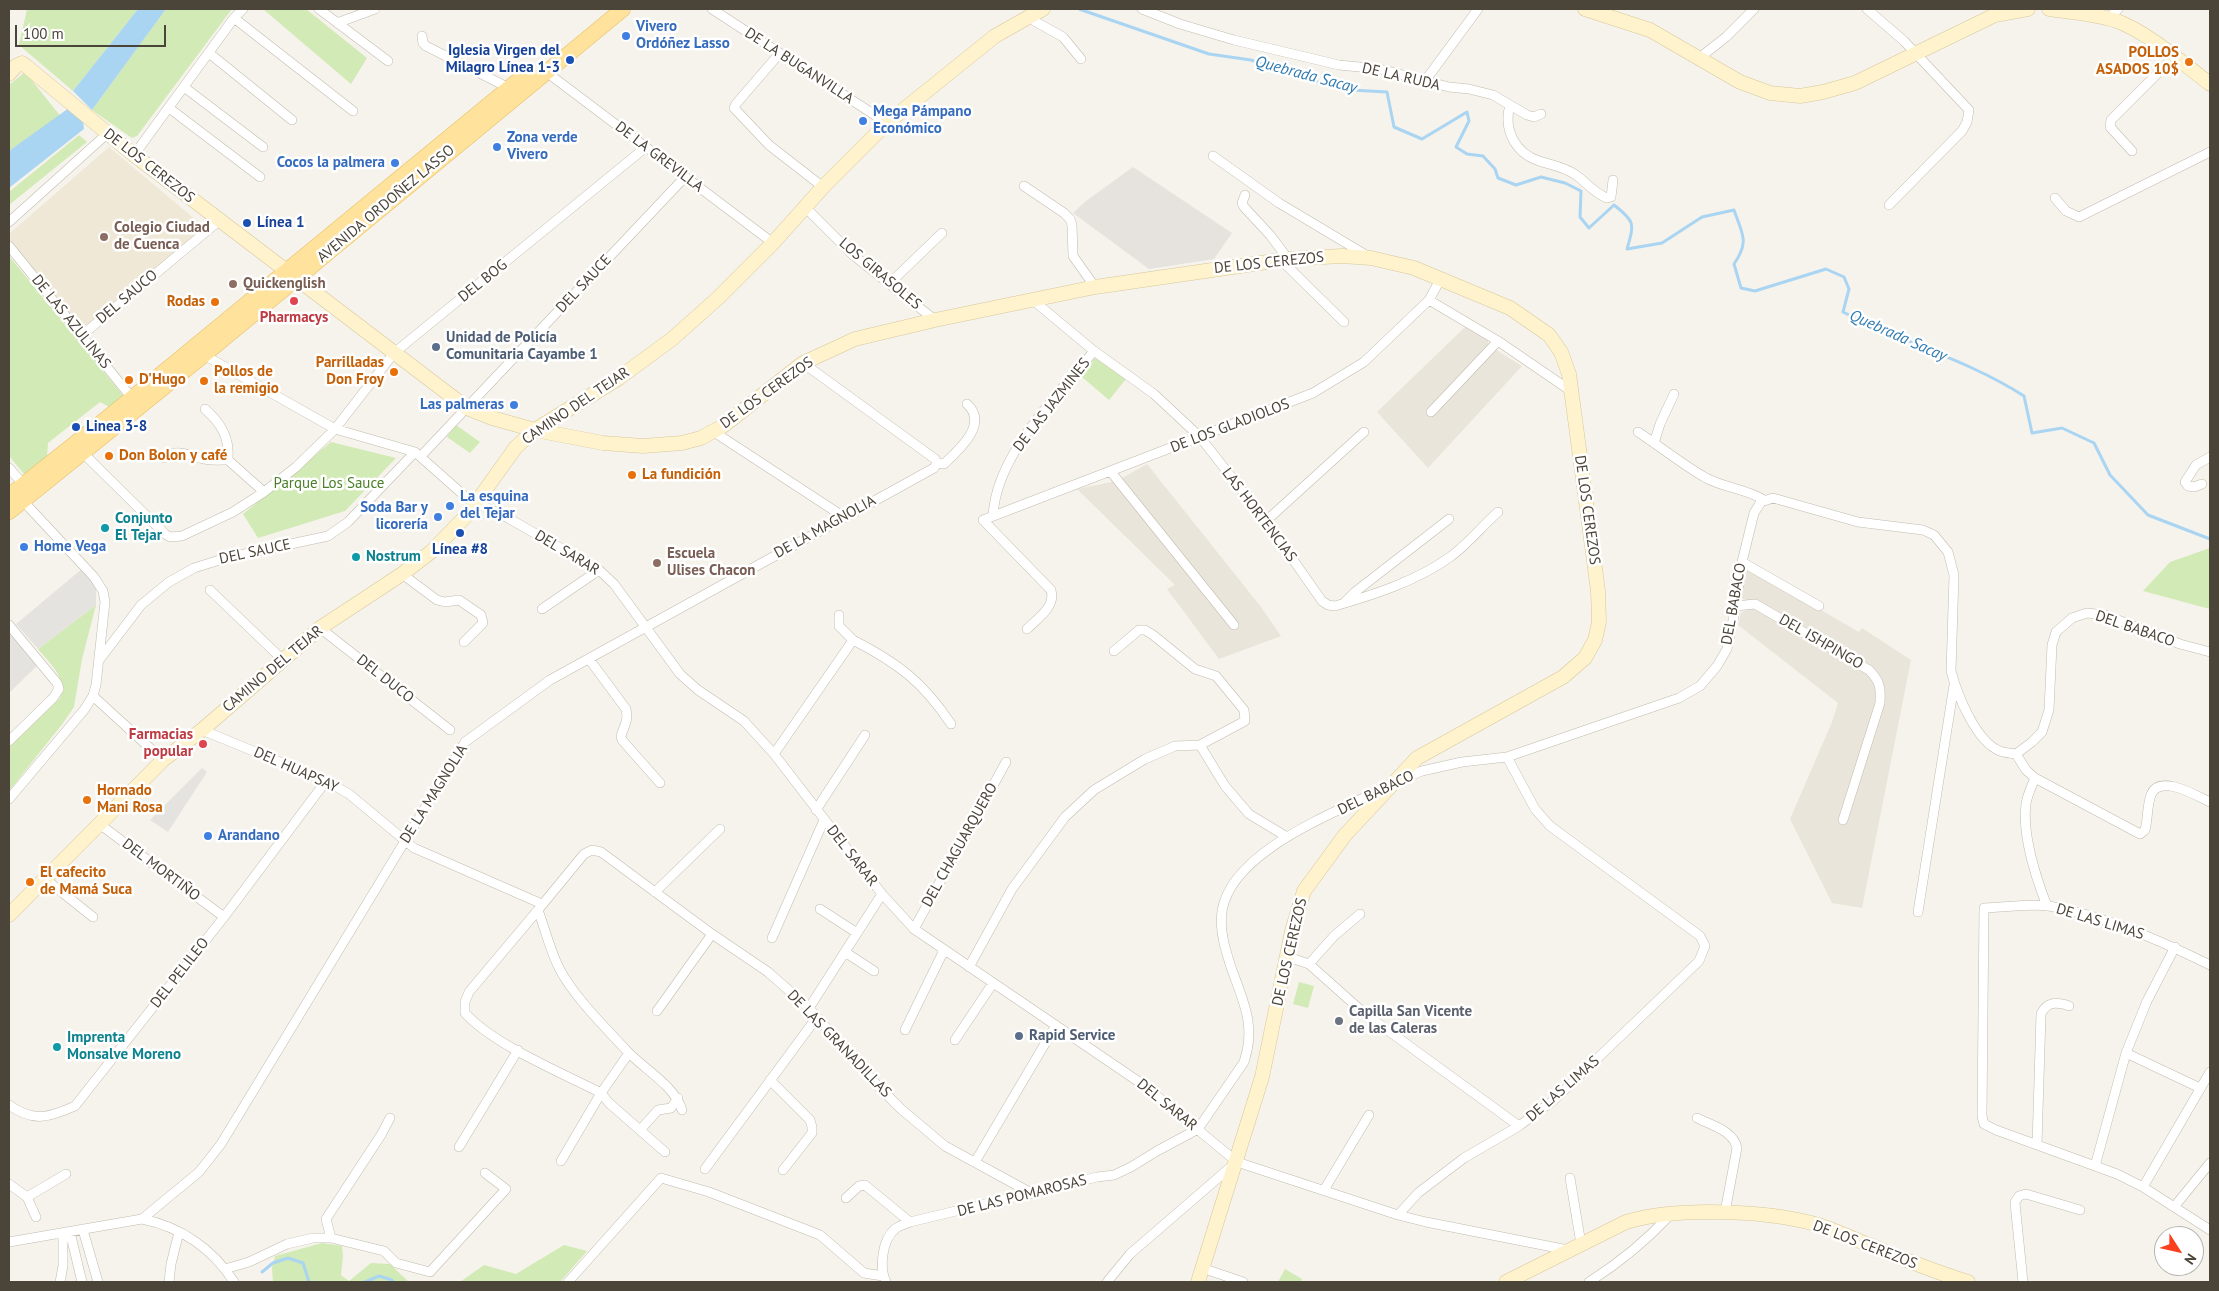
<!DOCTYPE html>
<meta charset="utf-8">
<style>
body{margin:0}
#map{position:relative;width:2219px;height:1291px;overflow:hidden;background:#f6f3ec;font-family:"PT Sans",sans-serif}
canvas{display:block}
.frame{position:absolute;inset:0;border:10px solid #4b4439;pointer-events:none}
.north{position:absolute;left:2154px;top:1226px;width:50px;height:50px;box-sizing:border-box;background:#fff;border:1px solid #b7b4b0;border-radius:50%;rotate:125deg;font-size:14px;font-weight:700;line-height:20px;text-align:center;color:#4b4439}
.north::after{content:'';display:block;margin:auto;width:18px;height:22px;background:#fc3f1d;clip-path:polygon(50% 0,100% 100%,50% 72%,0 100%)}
.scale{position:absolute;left:15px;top:25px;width:151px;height:22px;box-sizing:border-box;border:2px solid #4b4439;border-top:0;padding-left:6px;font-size:15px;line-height:18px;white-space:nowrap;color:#4b4439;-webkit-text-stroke:4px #fff;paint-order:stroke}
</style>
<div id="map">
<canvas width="2219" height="1291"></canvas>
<div class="frame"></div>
<div class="north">N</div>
<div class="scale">100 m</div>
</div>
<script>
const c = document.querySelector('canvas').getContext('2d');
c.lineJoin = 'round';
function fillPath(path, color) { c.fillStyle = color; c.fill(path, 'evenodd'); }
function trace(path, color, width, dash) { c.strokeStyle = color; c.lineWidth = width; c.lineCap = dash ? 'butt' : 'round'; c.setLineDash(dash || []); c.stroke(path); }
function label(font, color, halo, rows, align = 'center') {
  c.font = font + ' "PT Sans",sans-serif'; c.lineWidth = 5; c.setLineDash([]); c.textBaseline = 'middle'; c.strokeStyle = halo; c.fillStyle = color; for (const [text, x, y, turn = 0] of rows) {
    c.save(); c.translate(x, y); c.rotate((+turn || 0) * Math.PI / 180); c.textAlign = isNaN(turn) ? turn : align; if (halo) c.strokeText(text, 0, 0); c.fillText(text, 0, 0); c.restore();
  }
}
fillPath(new Path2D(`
 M 1465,327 L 1488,339 L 1488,343 L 1501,353 L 1522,366 L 1428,468 L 1377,412 Z
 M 1147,464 L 1261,607 L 1281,636 L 1219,659 L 1167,589 L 1175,585 L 1077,489 L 1117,481 Z
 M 1747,567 L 1859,632 L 1862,628 L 1911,660 L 1862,908 L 1832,903 L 1790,819 L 1832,722 L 1838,703 L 1738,625 L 1741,613 L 1748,609 L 1748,601 L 1743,599 L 1741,596 Z`), '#eae5da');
fillPath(new Path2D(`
 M 1133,167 L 1232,233 L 1214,259 L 1149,269 L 1073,213 L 1086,201 Z`), '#e6e2dd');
fillPath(new Path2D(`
 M 109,147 L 208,230 L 85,332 L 9,240 L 9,234 Z`), '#efe8d6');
fillPath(new Path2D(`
 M 27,9 L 138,9 L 73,91 L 19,45 Z
 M 166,9 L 232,9 L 137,136 L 132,138 L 92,110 Z
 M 263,9 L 306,9 L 367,58 L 351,84 Z
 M 25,72 L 62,118 L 9,151 L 9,85 Z
 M 79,135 L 87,142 L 9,205 L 9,192 Z
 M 9,256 L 125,398 L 111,408 L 100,402 L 48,443 L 47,457 L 25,475 L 9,456 Z
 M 1095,358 L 1126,379 L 1109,400 L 1082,377 Z
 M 456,425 L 480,442 L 470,453 L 447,437 Z
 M 331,442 L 396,458 L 345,511 L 258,538 L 243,514 Z
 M 2210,548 L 2210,609 L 2143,591 L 2170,562 Z
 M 96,605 L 82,659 L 74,707 L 63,723 L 9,791 L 9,745 L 60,698 C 67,677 51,665 38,649 Z
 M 1299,982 L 1314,986 L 1308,1008 L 1293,1004 Z
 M 322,1243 L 342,1246 L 343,1256 L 341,1275 L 349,1281 L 371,1263 L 390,1264 L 409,1282 L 273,1282 L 272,1268 L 275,1256 Z
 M 564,1245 L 587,1251 L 560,1282 L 460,1282 L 484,1265 L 516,1274 Z
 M 1285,1269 L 1302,1279 L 1301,1282 L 1278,1282 Z`), '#d2eab5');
fillPath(new Path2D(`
 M 83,568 L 96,583 L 96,605 L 38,649 L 16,624 Z
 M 9,632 L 38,665 L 9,693 Z
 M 202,768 L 207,772 L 168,832 L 150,820 Z`), '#e5e3e0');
fillPath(new Path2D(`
 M 138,9 L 166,9 L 92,110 L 73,91 Z
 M 69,108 L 83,121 L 84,129 L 9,188 L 9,151 Z`), '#a9d4f2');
trace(new Path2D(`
 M 1079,9 L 1209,54 L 1251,60 L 1309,80 L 1351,90 L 1387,92 L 1394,127 L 1422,139 L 1467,112 L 1469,121 L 1456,147 L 1467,154 L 1483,156 L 1495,169 L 1498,178 L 1516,185 L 1541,177 L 1565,183 L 1581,191 L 1580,217 L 1589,228 L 1614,205 C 1636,222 1634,224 1627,249 L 1662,243 L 1702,217 L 1734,210 C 1742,234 1750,241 1734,264 L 1741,288 L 1755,291 L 1826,269 L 1844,277 L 1849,289 L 1843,312 C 1902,342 1968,360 2024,396 L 2032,433 L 2062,428 L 2094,443 L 2110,475 L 2148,515 L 2210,539
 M 262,1272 L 273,1263 L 288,1258 L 303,1263 L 309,1282
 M 365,1282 L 379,1276 L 392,1280 L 393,1282`), '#a9d4f2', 3);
const street = new Path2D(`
 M 319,9 L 388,61
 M 712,9 L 887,123
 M 1142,9 L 1180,24 L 1234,40 L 1339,65 L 1380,69 L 1449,87 L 1469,89 L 1493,95 L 1527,115 L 1534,117 L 1541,114
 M 1867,9 L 1904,41 L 1969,110 L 1967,122 L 1962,131 L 1889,205
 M 2112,15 L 2118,9
 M 234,18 L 353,111
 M 1029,18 L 1063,37 L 1081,59
 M 337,23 L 375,9
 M 422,36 L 423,43 L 426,46 L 509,88
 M 209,53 L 292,120
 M 779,54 L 736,104 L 734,108 L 769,145 L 823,187
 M 1698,59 L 1726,37 L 1754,9
 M 545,71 L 773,243
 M 1425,81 L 1478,9
 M 184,87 L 263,147
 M 1510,105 C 1503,129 1515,153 1539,161 C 1552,165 1565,167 1576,175 C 1587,183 1594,193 1607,198 L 1611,197 L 1613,180
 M 169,108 L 260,177
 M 2132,151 L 2110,127 L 2111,120 L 2174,57
 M 134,155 L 234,18 L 243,9
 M 1213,156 L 1279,203 L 1366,255
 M 1024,186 L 1064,213 L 1070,219 L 1072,225 L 1073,256 L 1095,287
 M 1245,195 L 1242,203 L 1244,207 L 1270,235 L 1288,259
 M 2055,198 L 2066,211 L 2079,217 L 2210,152
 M 805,207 L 853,255 L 935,320
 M 9,222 L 108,133
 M 9,246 L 132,398
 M 1281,260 L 1344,322
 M 890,283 L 942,233
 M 1429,300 L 1498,341 L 1571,391
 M 1034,301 L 1094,351 L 1154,394 L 1200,437 L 1266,521 L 1322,601 L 1328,605 L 1335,606 C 1373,595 1417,581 1450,557 C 1467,545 1482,526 1498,512
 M 81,336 L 220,220
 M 204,355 L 335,429 L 415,452 L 467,498 L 508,518 L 599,570 L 614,584 L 680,674 L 698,690 L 744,721 L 774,754 L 882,894 L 914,929 L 1145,1086 L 1237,1162 L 1398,1215 L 1426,1222 L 1568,1250
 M 803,363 L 935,459 L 937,463
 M 205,409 C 221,423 230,438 228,460 L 264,492
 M 1431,412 L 1498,341
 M 714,432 L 844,517
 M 1638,432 C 1661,447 1683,465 1706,478 C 1725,488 1747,489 1764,500
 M 1654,443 L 1660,424 L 1674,394
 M 83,453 L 165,534 L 170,537 L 182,536 L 233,512 L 264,492 L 296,467 L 335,429 L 394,353 L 646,147
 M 421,456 L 685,177
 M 164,458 C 178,448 188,455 203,459 C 211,461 220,460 228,460
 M 937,463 L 944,464 C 959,450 989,424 967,404
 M 9,468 L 23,484
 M 1111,472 L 1234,625
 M 2202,484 L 2194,487 L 2188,486 L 2185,482 L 2196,465 L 2210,457
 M 993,516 C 996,455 1056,397 1094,351
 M 1266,521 L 1364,432
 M 1742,562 L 1819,606
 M 402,574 L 437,600 L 445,602 L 459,600 L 481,615 L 483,623 L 464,642
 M 210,590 L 283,660
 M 1345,602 L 1355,592 L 1449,519
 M 1736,606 L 1755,604 L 1869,670 C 1880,681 1881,688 1880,703 L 1843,820
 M 542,609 L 599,570
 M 9,625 L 57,683 L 59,689 L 53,698 L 9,741
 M 320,628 L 450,730
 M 1027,629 C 1038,618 1056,607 1051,590 L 983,520 L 1313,393 L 1364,362 L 1429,300 L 1441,278
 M 853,640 C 898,663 923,682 951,724
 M 100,659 L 141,605 L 169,582 L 194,568 L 226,558 L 328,536 L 348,522 L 415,452
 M 589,659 L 626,709 C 629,721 624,725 621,736 L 622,740 L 660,783
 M 93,696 L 163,760
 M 202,730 L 326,781 L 349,794 L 414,848 L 542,904
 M 1200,745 L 1225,786 L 1249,814 L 1287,837
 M 774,754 L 853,640 L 839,626 L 839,615
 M 2016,754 L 2026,770 L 2035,778 L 2140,834 L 2145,830 C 2148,819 2147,805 2151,795 C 2159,773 2197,796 2210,802
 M 2035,778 C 2032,786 2027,795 2026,804 C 2022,834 2036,878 2047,906
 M 1398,781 L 1422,771 L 1462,762 L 1507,757 L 1679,698 L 1700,686 L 1717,666 L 1727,649 L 1736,606 L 1742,562 L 1754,513 L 1761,502 L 1773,498 L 1858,522 L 1923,530 L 1934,535 L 1948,552 L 1954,575 L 1951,671 C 1957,694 1976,742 2000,751 C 2004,753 2011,753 2016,754 L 2032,742 L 2042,732 L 2049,710 L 2052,645 L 2056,632 L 2072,618 L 2087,613 L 2105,615 L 2180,644 L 2210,652
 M 9,799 L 84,710 L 93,696 L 96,685 L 105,602 L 103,591 L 94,577 L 23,501
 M 816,810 L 865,735
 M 98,823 L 224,917
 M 44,878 L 93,917
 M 655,892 L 720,829
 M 820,909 L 857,933
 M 538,910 L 469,992 L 465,1002 L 465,1013 C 494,1045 562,1073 601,1093 L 629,1053
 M 1918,912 L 1954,685
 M 914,929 L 1006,762
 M 772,938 L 824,820
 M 845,952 L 874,971
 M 1288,957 L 1309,964 L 1364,1013 L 1519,1126
 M 1309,964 L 1334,936 L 1360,914
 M 2210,965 C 2159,940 2105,916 2049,906 C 2030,903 2003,908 1984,908 L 1982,1116 L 1984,1124 L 1996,1130 L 2117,1174 L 2143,1187 L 2210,1230
 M 969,967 L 1012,889 L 1065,817 L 1094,790 L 1145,759 L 1175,746 L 1200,745 L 1245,721 L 1244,710 L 1216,676 L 1195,669 L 1153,635 L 1145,630 L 1139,630 L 1114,651
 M 809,1008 L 882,894
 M 657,1011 L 712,934
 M 905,1030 L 944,950
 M 955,1040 L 993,983
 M 2126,1053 L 2147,1001 L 2175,947
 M 770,1080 L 810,1120 L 812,1127 L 812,1133 L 783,1170
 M 9,1105 C 34,1123 50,1117 75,1106 L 224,917 L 326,781
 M 682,1110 C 674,1085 645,1070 627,1051 C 605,1027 574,997 559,968 C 550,950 545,929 538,910 L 584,854 L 592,850 L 601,852 L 712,934 L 768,972 L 809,1008 L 876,1084 L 901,1109 L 945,1146 L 1033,1194
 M 1697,1118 C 1711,1125 1734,1131 1737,1148 L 1725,1212
 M 640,1130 L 658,1110 L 671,1108 L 678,1098
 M 2037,1145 L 2041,1014 C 2047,1001 2057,1002 2069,1006
 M 459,1147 L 518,1050
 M 561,1161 L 601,1093 L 609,1103 L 665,1152
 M 975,1162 L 1056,1025
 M 2095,1166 L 2126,1053 L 2200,1088
 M 705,1169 L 817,1017
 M 1570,1178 L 1581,1244
 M 9,1184 L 27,1197 L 36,1217
 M 2143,1187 L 2210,1072
 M 1324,1190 L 1369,1115
 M 27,1197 L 66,1174
 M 846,1198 L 859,1186 L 865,1185 L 910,1222
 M 2174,1207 L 2210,1163
 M 1398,1215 L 1418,1193 L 1464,1158 L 1519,1126 L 1554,1100 L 1699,961 L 1705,946 L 1700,936 L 1550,826 L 1535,809 L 1507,757
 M 142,1219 L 199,1172 L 221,1144 L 465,742 L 550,680 L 934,468 L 937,463
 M 83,1230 L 98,1282
 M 70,1232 L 82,1282
 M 331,1238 L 326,1219 L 381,1135 L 390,1118
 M 9,1242 L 142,1219 C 181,1227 213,1249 234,1282
 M 1202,1268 L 1243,1282
 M 225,1269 L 249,1262 L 287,1244 L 313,1238 L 331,1238 L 384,1251 L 396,1263 L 430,1272 L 506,1189 L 485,1173
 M 60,1282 L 63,1266 L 63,1233
 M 169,1282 L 171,1264 L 179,1232
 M 568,1282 L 661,1178 L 709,1192 L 820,1235 L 864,1273 L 883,1276
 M 886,1282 C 879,1268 882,1240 895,1229 C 898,1226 906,1224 910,1222 L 1097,1177 L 1114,1175 L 1131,1167 L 1157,1151 L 1198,1129 L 1244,1062 C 1256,1027 1244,1003 1232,970 C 1226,952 1219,931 1222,911 C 1232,850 1336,813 1384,788
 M 1107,1282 L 1130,1254 L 1233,1165
 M 1589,1282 C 1619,1263 1647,1240 1671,1214
 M 2023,1282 L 2016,1213 L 2015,1202 L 2019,1196 L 2026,1194 L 2080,1210`);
const secondary = new Path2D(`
 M 1585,9 L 1650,30 L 1740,82 L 1770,93 L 1800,96 L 1823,92 L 1855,83 L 1995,15 L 2028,9
 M 2049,9 C 2071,12 2096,14 2117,21 C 2147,32 2185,65 2210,84
 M 9,74 L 16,66 L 22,63 L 26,66 L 134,155 L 467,408 L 492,418 L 535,430 L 603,443 L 643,446 L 682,443 L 701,438 L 723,426 L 803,363 L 855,339 L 935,320 L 1095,287 L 1288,259 L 1342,256 L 1371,258 L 1414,268 L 1510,308 L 1549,335 L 1561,352 L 1569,374 L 1598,591 L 1599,622 L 1595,640 L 1585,658 L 1563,677 L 1417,758 L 1345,835 L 1304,891 L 1292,931 L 1262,1077 L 1198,1282
 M 9,915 L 163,760 L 202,730 L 320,628 L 402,574 L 431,552 L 468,514 L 516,447 L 535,430 L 619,378 L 672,339 L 718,298 L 773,243 L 823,187 L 887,123 L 995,36 L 1043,9
 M 1506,1282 L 1626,1222 C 1675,1207 1765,1210 1815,1224 C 1831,1228 1848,1237 1864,1243 C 1898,1257 1932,1271 1968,1282`);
const primary = new Path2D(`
 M 9,496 L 132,398 L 526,74
 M 9,512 L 204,355 L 623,9`);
trace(street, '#c2bbae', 10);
trace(secondary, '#d6c79b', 15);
trace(primary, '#e6c16a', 16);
trace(street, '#fff', 9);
trace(secondary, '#fff3cd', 14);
trace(primary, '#ffe39c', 15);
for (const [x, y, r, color] of [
 [626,36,5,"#3f7fe0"],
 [570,60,5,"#1a4fb4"],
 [2189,62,5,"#e8710a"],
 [863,121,5,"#3f7fe0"],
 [497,147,5,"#3f7fe0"],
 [395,163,5,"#3f7fe0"],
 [247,223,5,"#1a4fb4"],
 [104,237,5,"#8d6e63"],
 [233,284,5,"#8d6e63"],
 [294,301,5,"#e0444e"],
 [215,302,5,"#e8710a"],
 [436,347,5,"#5c6f8a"],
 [394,372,5,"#e8710a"],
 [129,380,5,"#e8710a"],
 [204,381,5,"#e8710a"],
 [514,405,5,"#3f7fe0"],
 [76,427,5,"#1a4fb4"],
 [109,456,5,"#e8710a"],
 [632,475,5,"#e8710a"],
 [450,506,5,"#3f7fe0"],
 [438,517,5,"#3f7fe0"],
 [105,528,5,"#0f9aa8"],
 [460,533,5,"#1a4fb4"],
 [24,547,5,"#3f7fe0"],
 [356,557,5,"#0f9aa8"],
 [657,563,5,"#8d6e63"],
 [203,744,5,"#e0444e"],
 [87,800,5,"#e8710a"],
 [208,836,5,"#3f7fe0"],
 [30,882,5,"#e8710a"],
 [1339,1021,5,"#6b7280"],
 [1019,1036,5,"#5c6f8a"],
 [57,1047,5,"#0f9aa8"]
]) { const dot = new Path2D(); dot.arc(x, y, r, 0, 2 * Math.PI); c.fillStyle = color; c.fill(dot); trace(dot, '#fff', 2); }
label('bold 15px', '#366cbe', '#fff', [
 ["Vivero",636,27],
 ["Ordóñez Lasso",636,44],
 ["Mega Pámpano",873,112],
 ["Económico",873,129],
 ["Zona verde",507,138],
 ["Vivero",507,155],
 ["Cocos la palmera",385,163,"right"],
 ["Las palmeras",504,405,"right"],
 ["La esquina",460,497],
 ["del Tejar",460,514],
 ["Soda Bar y",428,508,"right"],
 ["licorería",428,525,"right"],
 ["Home Vega",34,547],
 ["Arandano",218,836]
], 'left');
label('bold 15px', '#164399', '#fff', [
 ["Iglesia Virgen del",560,51,"right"],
 ["Milagro Línea 1-3",560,68,"right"],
 ["Línea 1",257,223],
 ["Linea 3-8",86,427],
 ["Línea #8",460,550,"center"]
], 'left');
label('bold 15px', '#c56008', '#fff', [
 ["POLLOS",2179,53,"right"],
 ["ASADOS 10$",2179,70,"right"],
 ["Rodas",205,302,"right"],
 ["Parrilladas",384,363,"right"],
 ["Don Froy",384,380,"right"],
 ["Pollos de",214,372],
 ["la remigio",214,389],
 ["D'Hugo",139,380],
 ["Don Bolon y café",119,456],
 ["La fundición",642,475],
 ["Hornado",97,791],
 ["Mani Rosa",97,808],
 ["El cafecito",40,873],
 ["de Mamá Suca",40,890]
], 'left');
label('15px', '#4b4439', '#fff', [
 ["DE LA BUGANVILLA",799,66,33],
 ["DE LA RUDA",1401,77,13],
 ["DE LA GREVILLA",659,157,37],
 ["DE LOS CEREZOS",149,166,38],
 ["AVENIDA ORDOÑEZ LASSO",386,204,-40],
 ["DE LOS CEREZOS",1269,263,-6],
 ["LOS GIRASOLES",880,274,40],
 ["DEL BOG",483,281,-39],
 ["DEL SAUCE",584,284,-47],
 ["DEL SAUCO",127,297,-40],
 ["DE LAS AZULINAS",71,322,51],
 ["DE LOS CEREZOS",767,393,-36],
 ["DE LAS JAZMINES",1052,405,-52],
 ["CAMINO DEL TEJAR",576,406,-34],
 ["DE LOS GLADIOLOS",1230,426,-21],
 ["DE LOS CEREZOS",1587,510,82],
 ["LAS HORTENCIAS",1259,515,53],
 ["DE LA MAGNOLIA",825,527,-29],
 ["DEL SAUCE",255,552,-12],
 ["DEL SARAR",567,553,31],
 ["DEL BABACO",1734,604,-80],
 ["DEL BABACO",2135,629,19],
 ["DEL ISHPINGO",1821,642,30],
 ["CAMINO DEL TEJAR",273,669,-40],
 ["DEL DUCO",385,679,38],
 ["DEL HUAPSAY",296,770,24],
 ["DEL BABACO",1376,793,-26],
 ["DE LA MAGNOLIA",434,794,-58],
 ["DEL CHAGUARQUERO",960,845,-61],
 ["DEL SARAR",852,856,52],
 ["DEL MORTIÑO",161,870,37],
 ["DE LAS LIMAS",2100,922,17],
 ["DE LOS CEREZOS",1290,952,-77],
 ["DEL PELILEO",180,973,-52],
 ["DE LAS GRANADILLAS",839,1044,46],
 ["DE LAS LIMAS",1563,1089,-41],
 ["DEL SARAR",1167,1105,39],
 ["DE LAS POMAROSAS",1022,1196,-14],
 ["DE LOS CEREZOS",1865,1245,21]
]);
label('bold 15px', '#785e54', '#fff', [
 ["Colegio Ciudad",114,228],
 ["de Cuenca",114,245],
 ["Quickenglish",243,284],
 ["Escuela",667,554],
 ["Ulises Chacon",667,571]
], 'left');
label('bold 15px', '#be3a42', '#fff', [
 ["Pharmacys",294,318],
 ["Farmacias",193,735,"right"],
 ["popular",193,752,"right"]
]);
label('bold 15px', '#4e5e75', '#fff', [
 ["Unidad de Policía",446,338],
 ["Comunitaria Cayambe 1",446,355],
 ["Rapid Service",1029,1036]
], 'left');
label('15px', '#4a7f2a', '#fff', [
 ["Parque Los Sauce",329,484]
]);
label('bold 15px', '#0d838f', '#fff', [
 ["Conjunto",115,519],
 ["El Tejar",115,536],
 ["Nostrum",366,557],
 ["Imprenta",67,1038],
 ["Monsalve Moreno",67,1055]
], 'left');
label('bold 15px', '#5b616d', '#fff', [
 ["Capilla San Vicente",1349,1012],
 ["de las Caleras",1349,1029]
], 'left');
label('italic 16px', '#2e7ab2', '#fff', [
 ["Quebrada Sacay",1306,75,15],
 ["Quebrada Sacay",1898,336,24]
]);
</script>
